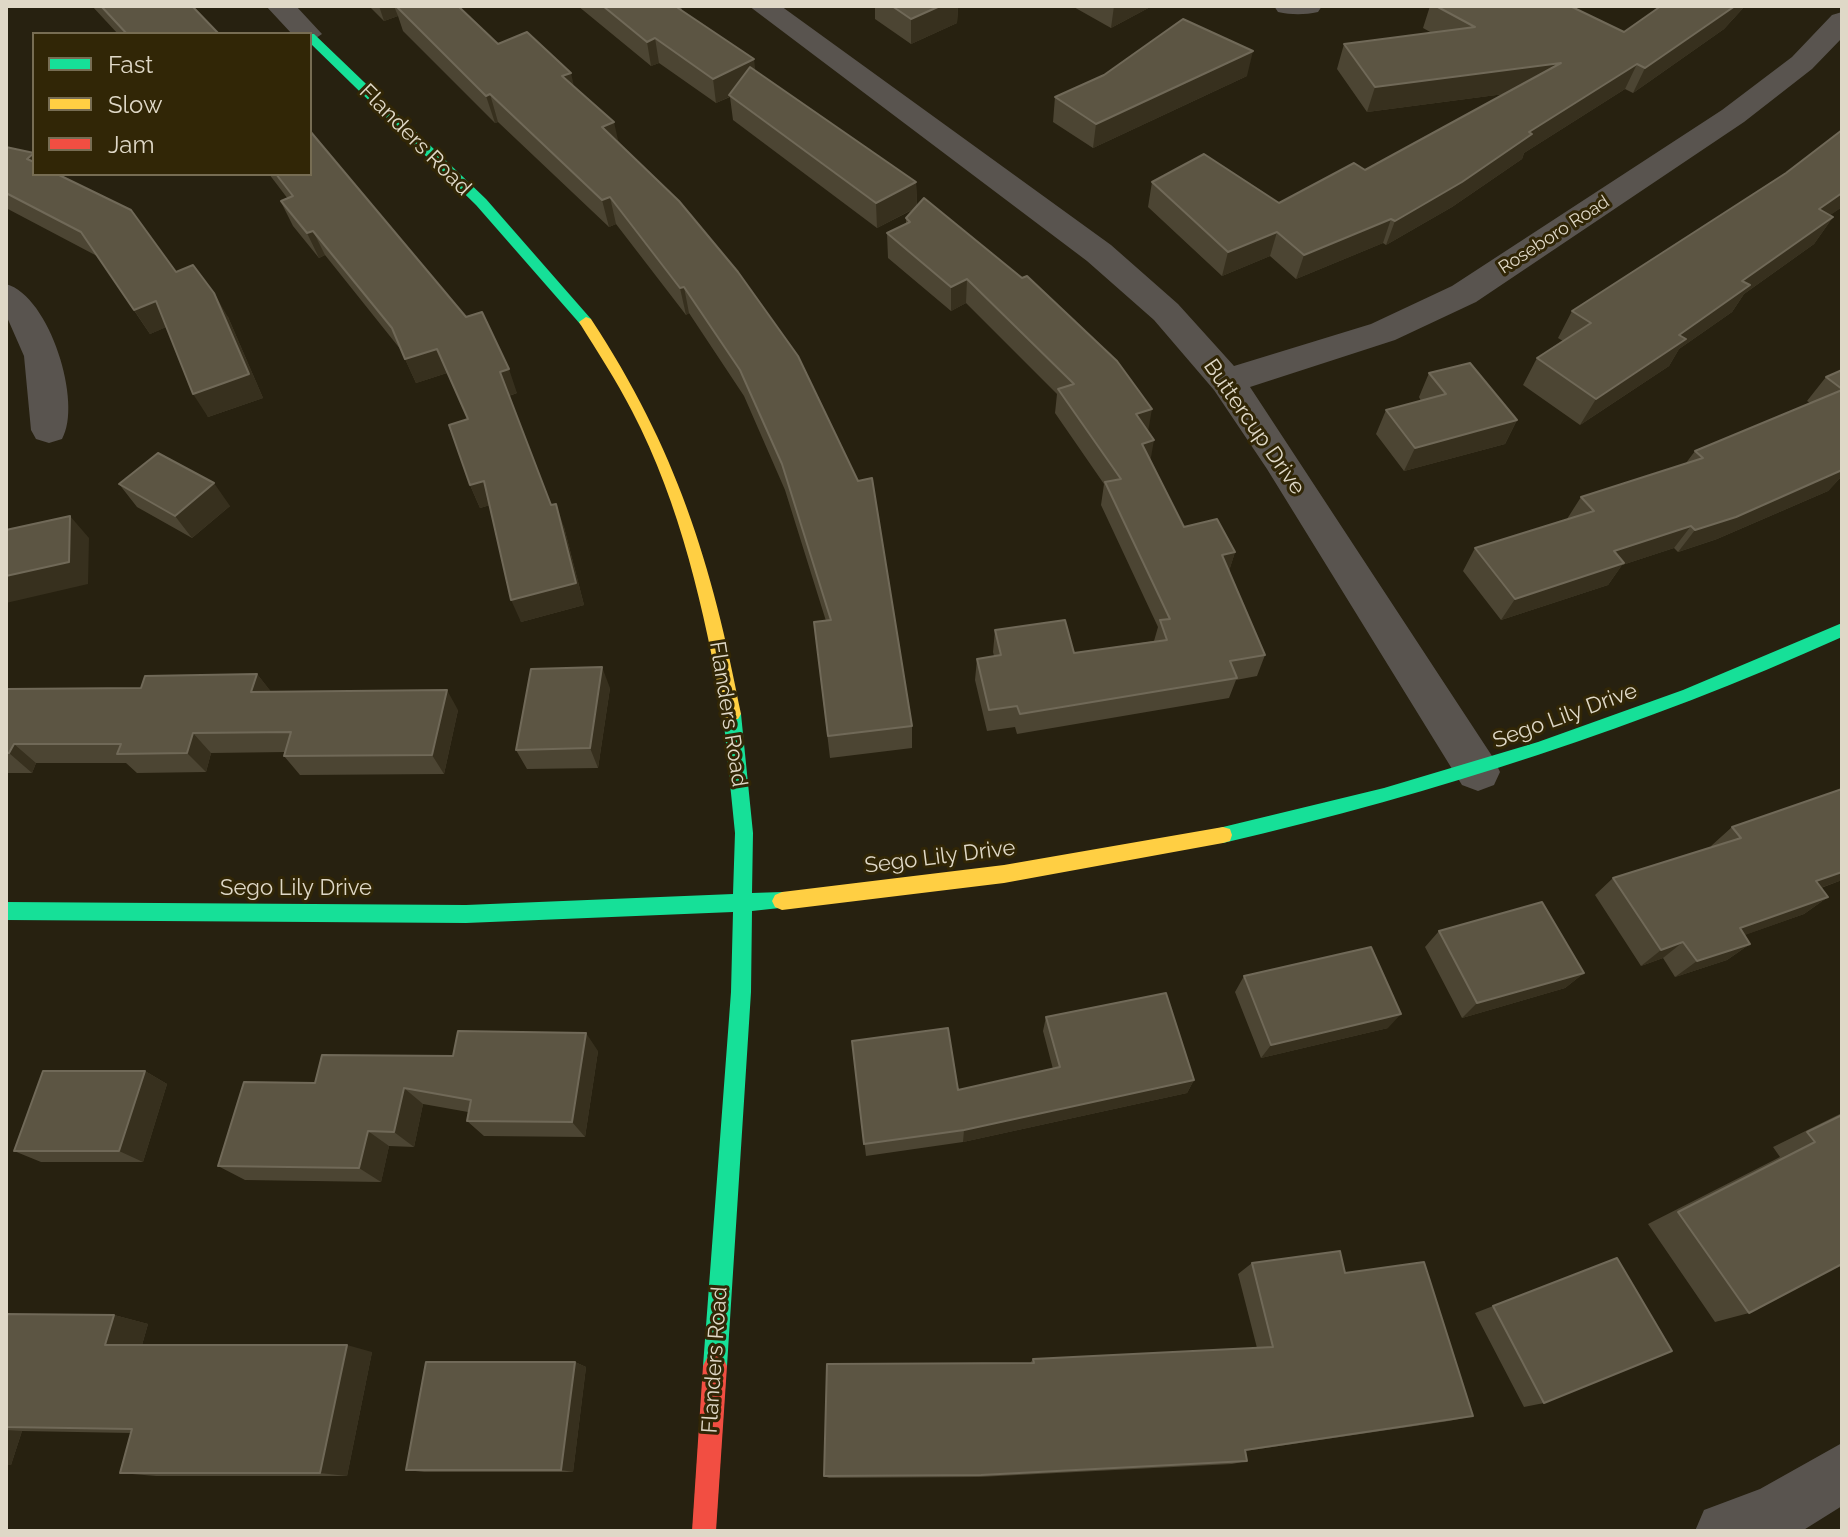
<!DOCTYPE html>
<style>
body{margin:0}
#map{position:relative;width:1848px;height:1537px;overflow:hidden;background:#272110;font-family:Raleway,sans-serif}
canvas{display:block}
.frame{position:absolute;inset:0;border:8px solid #dfd8c7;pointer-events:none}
.legend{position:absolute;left:32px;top:32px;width:280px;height:144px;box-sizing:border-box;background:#312606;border:2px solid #776d53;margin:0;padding:10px 14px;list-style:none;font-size:24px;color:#dfd8c7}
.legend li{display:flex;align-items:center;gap:16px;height:40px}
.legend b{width:40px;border:2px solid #776d53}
</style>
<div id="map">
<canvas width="1848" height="1537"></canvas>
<div class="frame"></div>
<ul class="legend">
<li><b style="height:10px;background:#16e098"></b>Fast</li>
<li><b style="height:10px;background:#ffcf43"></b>Slow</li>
<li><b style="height:10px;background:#f24e42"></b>Jam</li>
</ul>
</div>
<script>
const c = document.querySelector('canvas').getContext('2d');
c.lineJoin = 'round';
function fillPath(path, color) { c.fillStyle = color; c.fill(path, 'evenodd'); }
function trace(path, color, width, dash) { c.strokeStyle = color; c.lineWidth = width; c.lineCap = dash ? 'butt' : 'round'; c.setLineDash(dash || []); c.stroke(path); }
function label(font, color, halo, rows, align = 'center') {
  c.font = font + ' Raleway,sans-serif'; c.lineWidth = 6; c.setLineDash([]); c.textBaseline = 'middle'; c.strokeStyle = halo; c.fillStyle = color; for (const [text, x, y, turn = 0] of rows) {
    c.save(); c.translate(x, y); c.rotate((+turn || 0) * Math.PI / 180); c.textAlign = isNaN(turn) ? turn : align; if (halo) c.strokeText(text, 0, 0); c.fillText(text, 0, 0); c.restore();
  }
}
fillPath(new Path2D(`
 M 266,6 L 296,6 L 322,34 L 310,42 L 310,34 L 292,34 Z
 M 749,6 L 781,6 L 1111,245 L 1178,304 L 1234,366 L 1371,324 L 1452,286 L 1722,110 L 1792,57 L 1832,15 L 1842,12 L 1842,38 L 1812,69 L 1744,122 L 1476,302 L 1395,340 L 1250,387 L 1494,759 L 1500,772 L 1494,785 L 1478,791 L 1462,785 L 1267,469 L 1214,390 L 1154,320 L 1087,261 Z
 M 1274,6 L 1322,6 L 1318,12 C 1304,15 1292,15 1278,12 Z
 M 6,284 C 50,296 83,404 62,439 L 49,443 L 36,439 L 31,430 L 24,356 L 6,315 Z
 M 1842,1443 L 1842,1506 L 1802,1531 L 1695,1531 L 1704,1510 L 1760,1489 Z`), '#59544f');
fillPath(new Path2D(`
 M 306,34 L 314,34 L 486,199 L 591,319 L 591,325 L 581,325 L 476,205 L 310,43 L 310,34 Z
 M 1842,623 L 1842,637 C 1642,727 1437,793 1223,843 L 1216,841 L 1214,835 L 1216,829 L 1223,827 L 1384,788 L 1538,742 L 1683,690 Z
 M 732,707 L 738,709 L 741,714 L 753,833 L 752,893 L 782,892 L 789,895 L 792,901 L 789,907 L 752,911 L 751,992 L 727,1366 L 723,1374 L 715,1378 L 707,1374 L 703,1366 L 731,992 L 733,912 L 466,923 L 6,920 L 6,902 L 466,905 L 733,894 L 735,833 L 723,714 L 726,709 Z`), '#16e098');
fillPath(new Path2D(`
 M 586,317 L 591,319 C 676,448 712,563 741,714 L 738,719 L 726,719 L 723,714 C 704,610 681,505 632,411 C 616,380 597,351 579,322 Z
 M 1223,827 L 1230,829 L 1232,835 L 1230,841 L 1223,843 L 1004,883 L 782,910 L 775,907 L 772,901 L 775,895 L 782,892 L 1004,865 Z`), '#ffcf43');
fillPath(new Path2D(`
 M 715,1354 L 723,1358 L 727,1366 L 716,1531 L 692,1531 L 703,1366 L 707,1358 Z`), '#f24e42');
fillPath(new Path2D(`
 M 92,6 L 192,6 L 219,34 L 118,34 Z
 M 369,6 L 458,6 L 498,44 L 574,86 L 619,143 L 679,201 L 912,726 L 912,748 L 830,758 L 814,622 L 826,621 L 785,490 L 744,396 L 689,313 L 686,315 L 616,224 L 609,227 L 498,122 L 495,123 L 403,31 L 398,16 L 384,21 Z
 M 578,6 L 681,6 L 682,11 L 755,71 L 916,182 L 917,207 L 1148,431 L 1150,460 L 1184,527 L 1235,552 L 1229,571 L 1265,655 L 1257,676 L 1236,680 L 1229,698 L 1017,734 L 1015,727 L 987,731 L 975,680 L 977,659 L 994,656 L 993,652 L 995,630 L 1074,653 L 1154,641 L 1158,627 L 1101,505 L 1104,484 L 1055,413 L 1057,394 L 966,303 L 951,311 L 888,258 L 887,233 L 906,224 L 906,218 L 916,208 L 877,228 L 733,120 L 730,97 L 716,103 L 659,63 L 651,66 Z
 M 875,6 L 958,6 L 957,23 L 911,44 L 875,19 Z
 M 1072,6 L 1152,6 L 1111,28 Z
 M 1430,6 L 1570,6 L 1624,32 L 1661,6 L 1745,6 L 1724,29 L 1633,93 L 1625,89 L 1524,153 L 1522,159 L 1452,207 L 1386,245 L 1383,243 L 1296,279 L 1270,256 L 1222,276 L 1148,207 L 1152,182 L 1279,203 L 1365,170 L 1504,94 L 1367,112 L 1337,69 L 1344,44 L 1432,33 L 1423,28 Z
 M 1247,76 L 1093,148 L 1053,122 L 1055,97 Z
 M 1842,130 L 1842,207 L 1830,215 L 1833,217 L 1814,244 L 1744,294 L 1732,312 L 1679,349 L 1669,366 L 1580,425 L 1523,385 L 1537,358 L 1563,341 L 1558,338 L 1572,311 L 1786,173 Z
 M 6,147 L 34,174 L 176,272 L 228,317 L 263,398 L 208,417 L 166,327 L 150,334 L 97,256 L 6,208 Z
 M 269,174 L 310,174 L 517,393 L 509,396 L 551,505 L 564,527 L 584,605 L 521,622 L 490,505 L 480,508 L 470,485 L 468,419 L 447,373 L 416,383 L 401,350 L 325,255 L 319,258 L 293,226 L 281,202 L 288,199 Z
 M 1842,370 L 1842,476 L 1828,491 L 1717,539 L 1678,552 L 1674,548 L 1622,565 L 1608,585 L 1501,620 L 1463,571 L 1475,548 L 1567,519 L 1581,497 L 1686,463 L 1695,451 L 1810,403 L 1807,401 L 1826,377 Z
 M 1429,373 L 1517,420 L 1505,444 L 1404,471 L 1376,434 L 1386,410 L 1421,401 L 1419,397 Z
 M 119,484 L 230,506 L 192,538 L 137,507 Z
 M 257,674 L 271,692 L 458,710 L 444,774 L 300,775 L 284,756 L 286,752 L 211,753 L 206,772 L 137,773 L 126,763 L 36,763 L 32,773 L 6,773 L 6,689 L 141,688 Z
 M 610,688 L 598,768 L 527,769 L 516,750 Z
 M 1842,789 L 1842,880 L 1821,888 L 1828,897 L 1804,914 L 1744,935 L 1750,944 L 1727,960 L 1675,977 L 1663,958 L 1641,966 L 1595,895 L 1613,878 L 1712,847 L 1711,846 L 1732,827 Z
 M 1439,931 L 1584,973 L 1565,988 L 1462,1018 L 1425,947 Z
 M 1244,976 L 1388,1028 L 1261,1058 L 1235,992 Z
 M 1046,1017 L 1194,1080 L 1187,1093 L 963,1142 L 866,1156 L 852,1041 L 958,1090 L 1053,1069 L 1043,1031 Z
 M 598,1051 L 585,1137 L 484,1136 L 467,1121 L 468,1112 L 423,1104 L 414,1147 L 389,1146 L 381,1182 L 245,1180 L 218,1166 L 315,1083 L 453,1056 Z
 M 145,1071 L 167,1084 L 143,1162 L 41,1162 L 14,1151 Z
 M 1842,1113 L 1842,1264 L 1749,1313 L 1715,1322 L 1648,1224 L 1780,1157 L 1773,1147 Z
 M 1617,1258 L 1544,1403 L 1524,1407 L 1475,1313 Z
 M 1252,1263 L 1345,1273 L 1473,1416 L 1449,1421 L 1245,1451 L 1247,1461 L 1232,1464 L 979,1477 L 829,1478 L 824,1476 L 1030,1363 L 1033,1359 L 1257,1348 L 1238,1274 Z
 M 6,1314 L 114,1315 L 148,1324 L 142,1345 L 372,1352 L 347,1476 L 156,1476 L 120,1473 L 131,1433 L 22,1431 L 11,1465 L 6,1465 Z
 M 575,1362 L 586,1367 L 573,1472 L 424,1472 L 406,1470 Z`), '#4c4533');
fillPath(new Path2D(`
 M 379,6 L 394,6 L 398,16 L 384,21 Z
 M 940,6 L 958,6 L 957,23 L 911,44 L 911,19 Z
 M 1114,6 L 1152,6 L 1111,28 Z
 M 1735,6 L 1745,6 L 1724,29 L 1633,93 L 1645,68 Z
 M 655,38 L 659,63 L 651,66 L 647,42 Z
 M 1253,51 L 1247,76 L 1093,148 L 1096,124 Z
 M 754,59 L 757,84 L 716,103 L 713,79 Z
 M 1561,63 L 1550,88 L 1367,112 L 1375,87 Z
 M 1637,64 L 1625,89 L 1524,153 L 1522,159 L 1452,207 L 1386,245 L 1395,221 L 1529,132 Z
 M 571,73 L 577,100 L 562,76 Z
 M 490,94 L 498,122 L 495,123 L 486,96 Z
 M 614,122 L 620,149 L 602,127 Z
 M 34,153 L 34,169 L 27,159 Z
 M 916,182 L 917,207 L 877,228 L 876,203 Z
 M 1842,193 L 1842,207 L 1800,236 L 1819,209 Z
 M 610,197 L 616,224 L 609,227 L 602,200 Z
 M 1833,217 L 1814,244 L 1744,294 L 1732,312 L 1679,349 L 1669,366 L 1580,425 L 1596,399 L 1679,335 L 1742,281 Z
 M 1391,219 L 1383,243 L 1296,279 L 1304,255 Z
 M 313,231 L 325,255 L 319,258 L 307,233 Z
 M 1277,232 L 1270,256 L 1222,276 L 1228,252 Z
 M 967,279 L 966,303 L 951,311 L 951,287 Z
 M 684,287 L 689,313 L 686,315 L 680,288 Z
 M 214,293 L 228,317 L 263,398 L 208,417 L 193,394 Z
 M 156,301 L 171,325 L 150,334 L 134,310 Z
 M 437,349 L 447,373 L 416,383 L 405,359 Z
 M 509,369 L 517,393 L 508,396 L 500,372 Z
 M 1152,409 L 1148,432 L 1136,414 Z
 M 1517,420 L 1505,444 L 1404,471 L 1415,448 Z
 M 1154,440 L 1150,463 L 1142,444 Z
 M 1842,463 L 1842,476 L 1828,491 L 1717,539 L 1678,552 L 1695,530 Z
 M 484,481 L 494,504 L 480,508 L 470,485 Z
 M 214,483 L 230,506 L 192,538 L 175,516 Z
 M 556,504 L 564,527 L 584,605 L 521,622 L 511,600 Z
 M 70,516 L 89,538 L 88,584 L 6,603 L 6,576 Z
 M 1691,526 L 1674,548 L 1622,565 L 1608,585 L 1501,620 L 1515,599 L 1614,551 Z
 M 1235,552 L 1228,574 L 1222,555 Z
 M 602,667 L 610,688 L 598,768 L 590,748 Z
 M 257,674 L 273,694 L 251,692 Z
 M 447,690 L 458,710 L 444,774 L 432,755 Z
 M 193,733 L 211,753 L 206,772 L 187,753 Z
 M 14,744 L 36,763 L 32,773 L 9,753 Z
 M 1842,872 L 1842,880 L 1792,898 L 1816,881 Z
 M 1828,897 L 1804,914 L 1717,945 L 1740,928 Z
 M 1683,942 L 1663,958 L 1641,966 L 1661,950 Z
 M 1750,944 L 1727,960 L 1675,977 L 1697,961 Z
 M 1584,973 L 1565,988 L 1462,1018 L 1477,1003 Z
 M 1401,1014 L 1388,1028 L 1261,1058 L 1271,1045 Z
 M 586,1033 L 598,1051 L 585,1137 L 572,1122 Z
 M 145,1071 L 167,1084 L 143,1162 L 119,1151 Z
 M 1194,1080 L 1187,1093 L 963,1142 L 964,1130 Z
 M 404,1088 L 423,1104 L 414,1147 L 394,1132 Z
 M 368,1131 L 389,1146 L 381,1182 L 359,1168 Z
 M 114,1315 L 148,1324 L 140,1352 L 105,1345 Z
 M 347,1345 L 372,1352 L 347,1476 L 320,1473 Z
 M 575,1362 L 586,1367 L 573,1472 L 561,1470 Z
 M 6,1430 L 22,1431 L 11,1465 L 6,1465 Z`), '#37301e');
const building = new Path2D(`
 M 101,6 L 192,6 L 219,34 L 127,34 Z
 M 396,6 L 458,6 L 498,44 L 527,32 L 571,73 L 562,76 L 614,122 L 602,127 L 679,201 L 738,272 L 798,356 L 858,481 L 872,478 L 912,726 L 828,736 L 814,622 L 831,620 L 782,464 L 740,370 L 684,287 L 680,288 L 610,197 L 602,200 L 490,94 L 486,96 Z
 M 603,6 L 681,6 L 678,8 L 754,59 L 713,79 L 655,38 L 647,42 Z
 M 892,6 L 940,6 L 911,19 Z
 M 1436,6 L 1570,6 L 1624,32 L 1661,6 L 1735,6 L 1645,68 L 1637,64 L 1529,132 L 1532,134 L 1462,182 L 1395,221 L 1391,219 L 1304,255 L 1277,232 L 1228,252 L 1152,182 L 1204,154 L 1279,203 L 1354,163 L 1365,170 L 1561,63 L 1375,87 L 1344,44 L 1475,27 Z
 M 1183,19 L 1253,51 L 1096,124 L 1055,97 L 1104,75 Z
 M 750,67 L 916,182 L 876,203 L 729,95 Z
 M 1842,130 L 1842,193 L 1819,209 L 1833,217 L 1742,281 L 1750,285 L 1679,335 L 1686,339 L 1596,399 L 1537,358 L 1591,323 L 1572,311 L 1786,173 Z
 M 310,131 L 466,317 L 482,312 L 509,369 L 500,372 L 551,505 L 556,504 L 576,583 L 511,600 L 484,481 L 470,485 L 449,425 L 468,419 L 437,349 L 405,359 L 392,328 L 313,231 L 307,233 L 281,201 L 293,196 L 276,174 L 310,174 Z
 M 6,147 L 34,153 L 27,159 L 34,162 L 34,174 L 57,174 L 131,210 L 176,272 L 193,265 L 214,293 L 249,374 L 193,394 L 156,301 L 134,310 L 81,232 L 6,193 Z
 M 924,198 L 1022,278 L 1027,276 L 1117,361 L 1152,409 L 1136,414 L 1154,440 L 1142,444 L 1184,527 L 1217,519 L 1235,552 L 1222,555 L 1265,655 L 1230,661 L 1237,678 L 1020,714 L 1017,706 L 989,710 L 977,659 L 1001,655 L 995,630 L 1065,620 L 1074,653 L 1167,640 L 1160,620 L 1170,619 L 1105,482 L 1121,479 L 1058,389 L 1074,384 L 967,279 L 951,287 L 887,233 L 910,222 L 906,218 Z
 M 1470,363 L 1517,420 L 1415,448 L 1386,410 L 1446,394 L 1429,373 Z
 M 1842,370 L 1842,389 L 1826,377 Z
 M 1842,390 L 1842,470 L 1736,517 L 1695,530 L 1691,526 L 1614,551 L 1624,563 L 1515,599 L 1475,548 L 1594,511 L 1581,497 L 1703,458 L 1695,451 Z
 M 158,453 L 214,483 L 175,516 L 119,484 Z
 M 70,516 L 69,562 L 6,576 L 6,530 Z
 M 602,667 L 590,748 L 516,750 L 531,669 Z
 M 257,674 L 251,692 L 447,690 L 432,755 L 284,756 L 291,732 L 193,733 L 187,753 L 117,754 L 121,744 L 14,744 L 9,753 L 6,753 L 6,689 L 141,688 L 145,676 Z
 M 1842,789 L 1842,872 L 1816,881 L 1828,897 L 1740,928 L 1750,944 L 1697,961 L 1683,942 L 1661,950 L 1613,878 L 1741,838 L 1732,827 Z
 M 1542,902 L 1584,973 L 1477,1003 L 1439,931 Z
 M 1371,947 L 1401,1014 L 1271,1045 L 1244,976 Z
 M 1166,993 L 1194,1080 L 964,1130 L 864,1144 L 852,1041 L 948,1028 L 958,1090 L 1060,1067 L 1046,1017 Z
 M 458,1031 L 586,1033 L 572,1122 L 467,1121 L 471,1100 L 404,1088 L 394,1132 L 368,1131 L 359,1168 L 218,1166 L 244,1082 L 315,1083 L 322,1055 L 453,1056 Z
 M 43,1071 L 145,1071 L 119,1151 L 14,1151 Z
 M 1842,1115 L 1842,1264 L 1749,1313 L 1678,1212 L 1815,1142 L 1807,1132 Z
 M 1340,1251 L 1345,1273 L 1424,1262 L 1473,1416 L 1245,1450 L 1247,1461 L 981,1475 L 824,1476 L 827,1364 L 1034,1363 L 1033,1359 L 1273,1347 L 1252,1263 Z
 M 1617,1258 L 1672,1351 L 1544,1403 L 1493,1306 Z
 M 6,1314 L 114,1315 L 105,1345 L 347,1345 L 320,1473 L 120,1473 L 132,1429 L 6,1427 Z
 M 426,1362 L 575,1362 L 561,1470 L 406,1470 Z`);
fillPath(building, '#5c5543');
trace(building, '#706958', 2);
label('18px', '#dfd8c7', '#312606', [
 ["Roseboro Road",1554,235,-33]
]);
label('22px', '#dfd8c7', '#312606', [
 ["Flanders Road",415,140,45],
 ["Buttercup Drive",1254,427,55],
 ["Flanders Road",728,714,81],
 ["Sego Lily Drive",1565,716,-20],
 ["Sego Lily Drive",940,857,-7],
 ["Sego Lily Drive",296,888],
 ["Flanders Road",715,1360,-86]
]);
</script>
